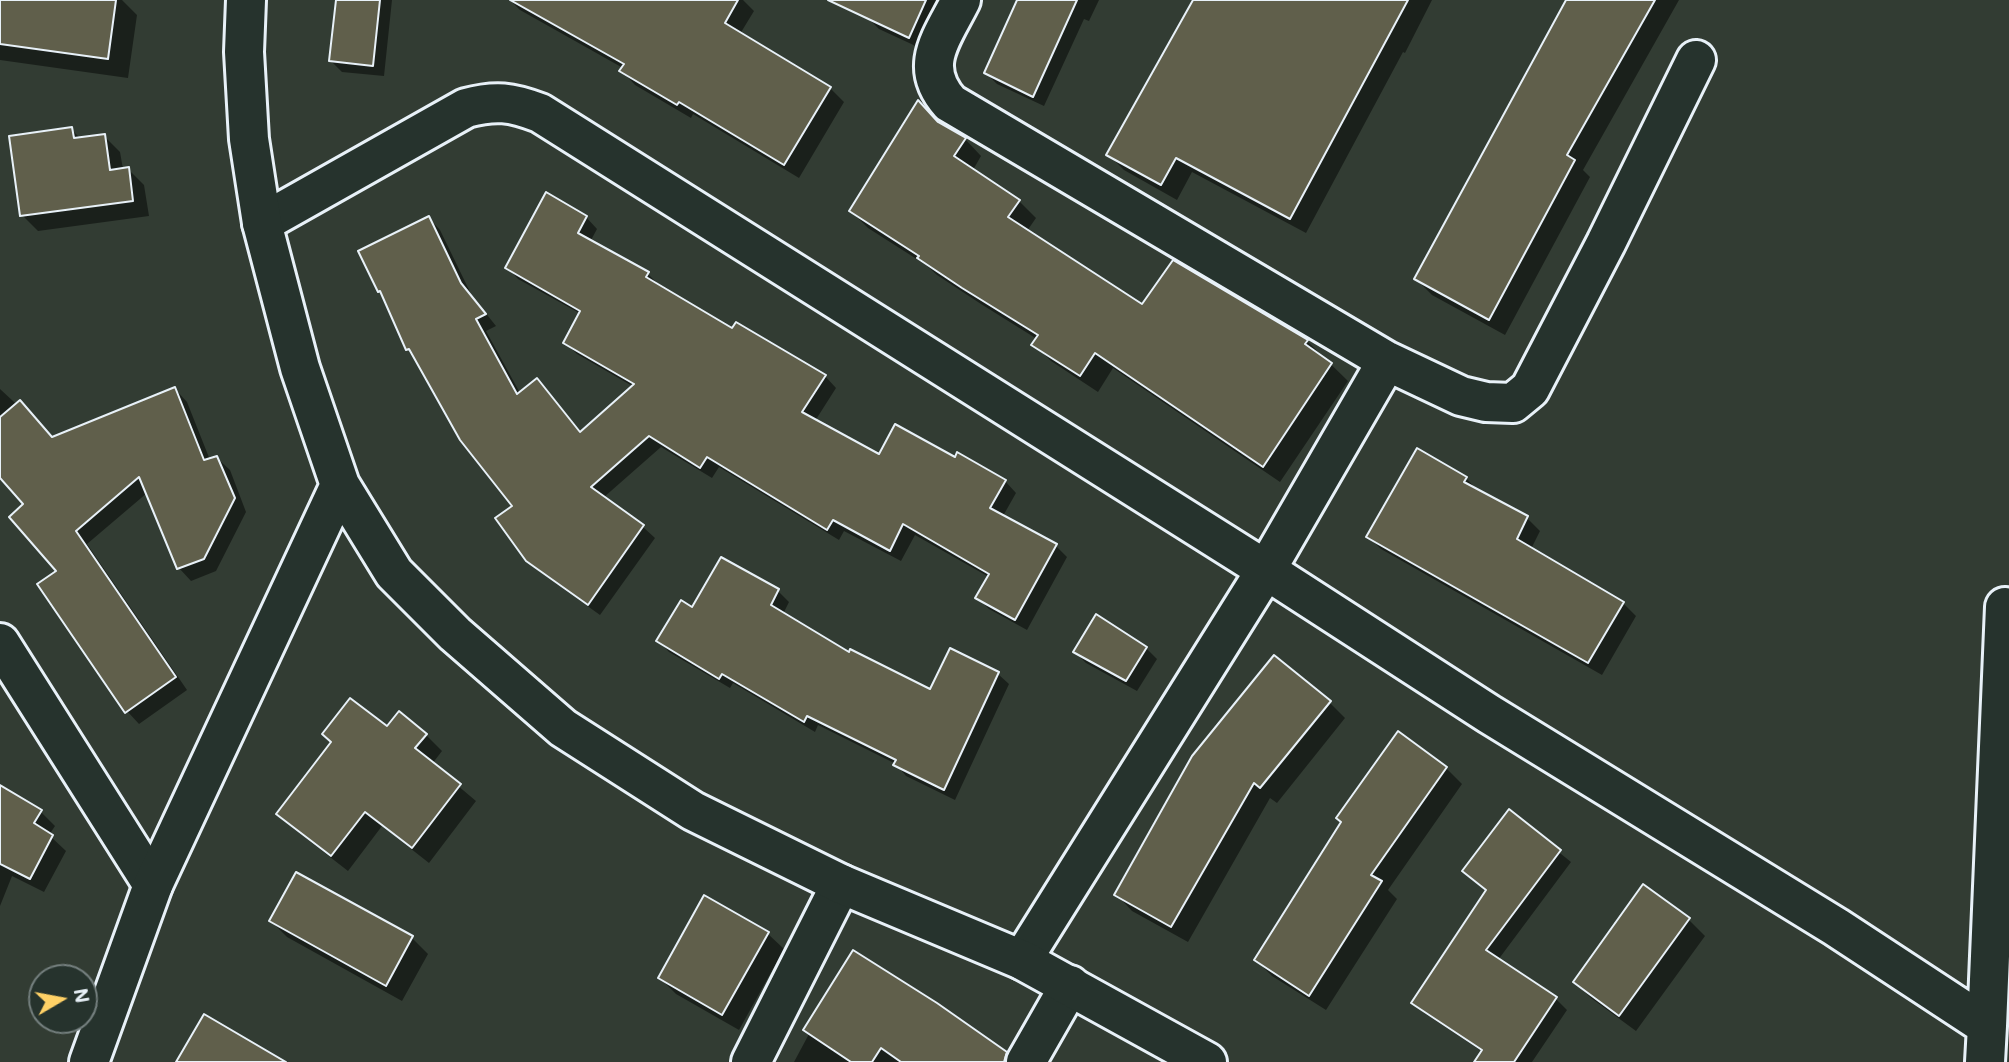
<!DOCTYPE html>
<style>
body{margin:0}
#map{position:relative;width:2009px;height:1062px;overflow:hidden;background:#323c33;font-family:Mali,sans-serif}
canvas{display:block}
.north{position:absolute;left:28px;top:964px;width:70px;height:70px;box-sizing:border-box;background:#26332d;border:2px solid #747f7e;border-radius:50%;rotate:80deg;font-size:19px;font-weight:700;line-height:28px;text-align:center;color:#e8f1f8}
.north::after{content:'';display:block;margin:auto;width:24px;height:32px;background:#ffd166;clip-path:polygon(50% 0,100% 100%,50% 72%,0 100%)}
</style>
<div id="map">
<canvas width="2009" height="1062"></canvas>
<div class="north">N</div>
</div>
<script>
const c = document.querySelector('canvas').getContext('2d');
c.lineJoin = 'round';
function fillPath(path, color) { c.fillStyle = color; c.fill(path, 'evenodd'); }
function trace(path, color, width, dash) { c.strokeStyle = color; c.lineWidth = width; c.lineCap = dash ? 'butt' : 'round'; c.setLineDash(dash || []); c.stroke(path); }
fillPath(new Path2D(`
 M 0,0 L 122,0 L 137,15 L 128,78 L 0,60 Z
 M 338,0 L 392,0 L 384,76 L 342,72 L 331,61 Z
 M 510,0 L 743,0 L 754,11 L 740,34 L 830,88 L 844,102 L 799,178 L 693,114 L 691,118 L 635,85 L 622,71 L 623,68 L 520,10 Z
 M 876,0 L 942,0 L 920,48 L 879,29 L 868,18 Z
 M 1025,0 L 1099,0 L 1089,21 L 1084,19 L 1044,106 L 997,84 L 986,73 Z
 M 1195,0 L 1432,0 L 1405,53 L 1403,52 L 1306,233 L 1192,172 L 1177,200 L 1124,170 L 1109,155 Z
 M 1566,0 L 1679,0 L 1583,170 L 1590,177 L 1505,335 L 1432,295 L 1416,279 Z
 M 939,124 L 965,139 L 981,156 L 973,170 L 1019,201 L 1036,218 L 1027,231 L 1143,307 L 1307,341 L 1348,381 L 1280,482 L 1113,368 L 1098,392 L 1051,361 L 1034,344 L 1037,339 L 981,304 L 937,275 L 926,265 L 868,228 L 851,211 Z
 M 71,129 L 81,139 L 104,136 L 120,152 L 123,169 L 128,169 L 144,185 L 149,216 L 38,231 L 22,215 Z
 M 586,217 L 597,229 L 590,242 L 648,274 L 659,285 L 733,330 L 825,376 L 836,388 L 815,421 L 880,457 L 956,459 L 1005,481 L 1016,493 L 1003,516 L 1056,546 L 1067,557 L 1027,630 L 989,609 L 978,598 L 989,577 L 915,535 L 901,561 L 844,531 L 839,540 L 719,467 L 712,478 L 661,447 L 603,498 L 643,527 L 655,538 L 600,615 L 540,572 L 528,560 L 514,506 L 416,357 L 408,349 L 384,296 L 379,291 L 429,218 L 440,230 L 472,296 L 496,326 L 486,331 L 520,393 L 537,380 L 581,433 L 634,387 L 577,354 L 565,343 L 581,314 L 518,279 L 507,267 Z
 M 0,389 L 53,438 L 175,389 L 187,402 L 210,460 L 217,458 L 230,470 L 246,512 L 216,571 L 191,581 L 179,568 L 147,493 L 87,544 L 187,690 L 139,724 L 127,711 L 25,505 L 0,475 Z
 M 1466,478 L 1479,492 L 1527,518 L 1540,531 L 1531,549 L 1623,603 L 1636,616 L 1602,675 L 1381,549 L 1368,536 Z
 M 722,559 L 778,591 L 789,602 L 783,614 L 849,654 L 931,691 L 950,650 L 998,674 L 1009,684 L 955,800 L 906,776 L 896,764 L 818,725 L 815,732 L 733,683 L 730,688 L 669,652 L 659,641 L 692,609 Z
 M 1146,648 L 1157,659 L 1137,691 L 1086,663 L 1075,652 Z
 M 1329,702 L 1345,718 L 1277,803 L 1270,798 L 1188,942 L 1132,911 L 1116,894 Z
 M 1398,733 L 1446,768 L 1462,784 L 1388,890 L 1397,899 L 1326,1010 L 1272,976 L 1256,960 Z
 M 426,735 L 442,751 L 432,764 L 476,801 L 429,863 L 382,826 L 348,871 L 294,829 L 278,813 Z
 M 0,787 L 41,812 L 55,826 L 49,835 L 66,851 L 44,892 L 12,876 L 0,906 Z
 M 1509,812 L 1571,862 L 1498,960 L 1556,999 L 1567,1010 L 1532,1062 L 1476,1062 L 1483,1052 L 1424,1013 L 1414,1002 L 1487,891 L 1464,871 Z
 M 1689,920 L 1705,936 L 1636,1031 L 1591,998 L 1575,982 Z
 M 271,921 L 412,938 L 428,954 L 402,1001 L 287,937 Z
 M 767,933 L 784,949 L 739,1030 L 676,994 L 660,978 Z
 M 805,1030 L 1005,1054 L 1014,1062 L 794,1062 L 809,1034 Z`), '#0007');
const building = new Path2D(`
 M 0,0 L 116,0 L 108,59 L 0,44 Z
 M 336,0 L 380,0 L 373,66 L 329,61 Z
 M 510,0 L 738,0 L 725,23 L 831,87 L 784,165 L 679,102 L 677,105 L 619,71 L 624,64 Z
 M 828,0 L 926,0 L 909,38 Z
 M 1017,0 L 1077,0 L 1033,97 L 984,73 Z
 M 1193,0 L 1408,0 L 1290,219 L 1176,158 L 1161,185 L 1106,155 Z
 M 1566,0 L 1655,0 L 1567,155 L 1575,160 L 1489,320 L 1414,279 Z
 M 918,100 L 938,122 L 966,138 L 954,156 L 1020,200 L 1008,217 L 1142,304 L 1173,260 L 1308,340 L 1305,344 L 1332,363 L 1263,467 L 1095,353 L 1080,376 L 1031,345 L 1038,335 L 962,288 L 917,258 L 919,256 L 849,211 Z
 M 72,127 L 74,138 L 105,134 L 110,170 L 129,167 L 133,201 L 20,216 L 9,136 Z
 M 546,192 L 587,216 L 578,233 L 649,272 L 646,277 L 732,328 L 736,322 L 826,375 L 802,412 L 879,454 L 895,424 L 955,457 L 957,452 L 1006,480 L 990,508 L 1057,544 L 1015,620 L 975,598 L 989,574 L 903,524 L 890,551 L 833,520 L 827,530 L 707,457 L 700,468 L 649,436 L 591,487 L 644,525 L 588,605 L 526,561 L 495,518 L 512,506 L 460,440 L 409,349 L 406,350 L 380,291 L 378,292 L 358,251 L 429,216 L 461,283 L 486,314 L 476,319 L 517,394 L 537,378 L 580,432 L 634,384 L 563,343 L 580,311 L 505,268 Z
 M 175,387 L 204,460 L 217,456 L 235,498 L 204,559 L 177,569 L 139,477 L 76,531 L 176,677 L 125,713 L 37,584 L 56,571 L 9,517 L 23,504 L 0,478 L 0,417 L 20,400 L 52,437 Z
 M 1417,448 L 1467,477 L 1464,482 L 1528,516 L 1517,539 L 1624,602 L 1588,663 L 1366,537 Z
 M 721,557 L 779,589 L 771,605 L 849,652 L 850,649 L 930,689 L 950,648 L 999,672 L 944,790 L 893,765 L 896,760 L 807,716 L 804,722 L 722,674 L 719,679 L 656,641 L 681,600 L 692,607 Z
 M 1096,614 L 1147,647 L 1126,681 L 1073,652 Z
 M 1274,655 L 1331,701 L 1260,788 L 1254,783 L 1171,927 L 1114,895 L 1192,756 Z
 M 350,698 L 387,726 L 399,711 L 427,734 L 415,748 L 461,784 L 412,848 L 365,812 L 331,856 L 276,814 L 331,742 L 322,734 Z
 M 1398,731 L 1447,767 L 1371,875 L 1382,881 L 1309,996 L 1254,960 L 1341,822 L 1336,818 Z
 M 0,785 L 42,810 L 34,823 L 53,835 L 30,879 L 0,864 Z
 M 1509,809 L 1561,850 L 1486,950 L 1557,997 L 1514,1062 L 1474,1062 L 1482,1050 L 1411,1003 L 1486,890 L 1462,871 Z
 M 296,872 L 413,936 L 386,986 L 269,921 Z
 M 1643,884 L 1690,918 L 1619,1016 L 1573,982 Z
 M 704,895 L 769,932 L 722,1015 L 658,978 Z
 M 853,950 L 937,1003 L 1007,1052 L 1004,1062 L 901,1062 L 881,1048 L 872,1062 L 851,1062 L 803,1030 Z
 M 204,1014 L 286,1062 L 176,1062 Z`);
fillPath(building, '#605f4b');
trace(building, '#e8f1f8', 2);
const street = new Path2D(`
 M 961,0 C 942,38 917,66 950,103 L 1387,361 L 1461,396 L 1486,402 L 1513,403 L 1530,389 L 1606,243 L 1696,60
 M 262,223 L 466,108 C 496,100 511,102 540,113 L 1266,570 L 1489,714 L 1836,927 L 1987,1026 L 1985,1062
 M 0,643 L 153,885
 M 1022,960 L 1266,570 L 1387,361
 M 1987,1026 L 2005,607
 M 751,1062 L 841,884
 M 1026,1062 L 1070,985`);
const secondary = new Path2D(`
 M 246,0 L 244,52 L 249,139 L 262,223 L 300,368 L 340,485 L 394,573 L 455,634 L 563,728 L 693,811 L 841,884 L 1022,960 L 1207,1062
 M 89,1062 L 153,885 L 340,485`);
trace(street, '#e8f1f8', 44);
trace(secondary, '#e8f1f8', 44);
trace(street, '#26332d', 38);
trace(secondary, '#26332d', 38);
</script>
